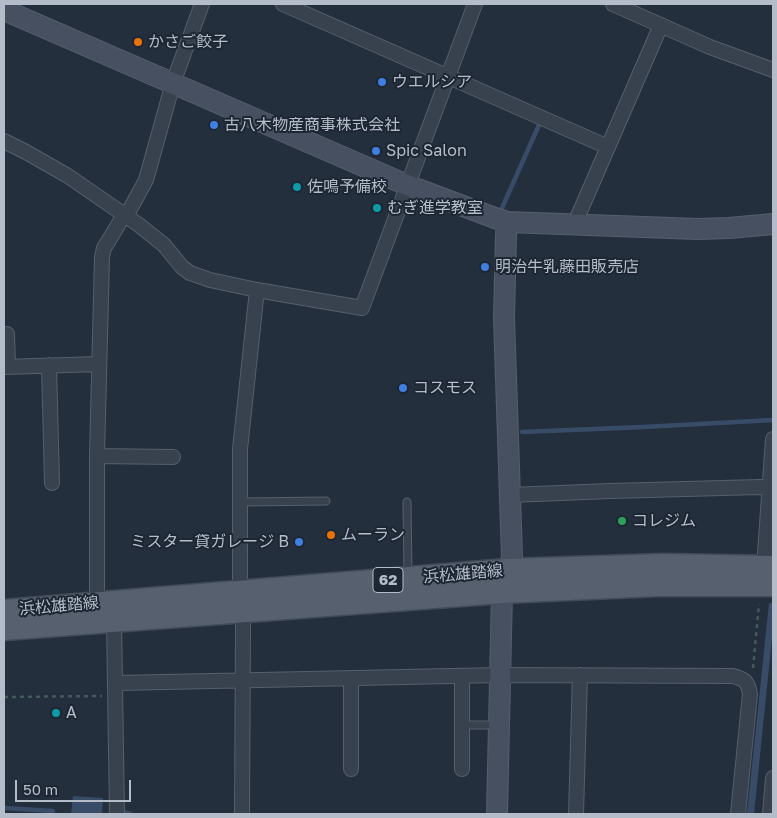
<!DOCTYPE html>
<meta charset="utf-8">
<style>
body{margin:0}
#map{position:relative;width:777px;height:818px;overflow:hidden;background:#242f3e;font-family:"Golos Text",sans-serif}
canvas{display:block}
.frame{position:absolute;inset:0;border:5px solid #b4bcc9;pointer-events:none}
.scale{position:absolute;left:15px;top:780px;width:116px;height:22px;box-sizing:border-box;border:2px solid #b4bcc9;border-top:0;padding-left:6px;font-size:15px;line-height:18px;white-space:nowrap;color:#b4bcc9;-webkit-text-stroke:4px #1d2633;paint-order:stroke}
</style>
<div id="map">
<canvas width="777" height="818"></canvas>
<div class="frame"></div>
<div class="scale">50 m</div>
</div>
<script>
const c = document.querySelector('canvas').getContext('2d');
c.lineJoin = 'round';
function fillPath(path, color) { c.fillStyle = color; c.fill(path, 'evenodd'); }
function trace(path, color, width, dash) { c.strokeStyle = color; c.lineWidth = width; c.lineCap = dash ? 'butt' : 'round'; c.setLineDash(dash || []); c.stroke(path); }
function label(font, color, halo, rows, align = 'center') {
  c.font = font + ' "Golos Text","Noto Sans JP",sans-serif'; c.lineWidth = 4; c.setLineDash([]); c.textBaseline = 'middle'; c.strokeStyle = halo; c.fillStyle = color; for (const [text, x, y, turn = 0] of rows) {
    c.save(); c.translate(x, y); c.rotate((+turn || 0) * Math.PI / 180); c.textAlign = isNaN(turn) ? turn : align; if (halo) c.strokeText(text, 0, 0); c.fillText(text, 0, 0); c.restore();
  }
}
fillPath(new Path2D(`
 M 769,603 L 773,603 L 773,628 L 754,814 L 747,814 Z
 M 73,796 L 103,798 L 102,814 L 71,814 Z`), '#394c67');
trace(new Path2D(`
 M 502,208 L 539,125
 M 522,432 L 644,427 L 773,420
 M 4,808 L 53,811
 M 123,812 L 130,814`), '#394c67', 4.5);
const lane = new Path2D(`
 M 240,502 L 326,501
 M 407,502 L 408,576
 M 462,725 L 497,725`);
const street = new Path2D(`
 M 283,4 L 608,147
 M 613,4 L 710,47 L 773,70
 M 4,141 L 26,152 L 68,176 L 139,225 L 164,245 L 182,267 L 190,273 L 210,280 L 257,290 L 362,308 L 475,4
 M 578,225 L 578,216 L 661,25
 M 7,334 L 8,367
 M 49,365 L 52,483
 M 4,367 L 99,364
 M 97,456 L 173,457
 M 510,495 L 610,491 L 760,487 L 769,488
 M 764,567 L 773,439
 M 242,592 L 240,579 L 240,449 L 257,290
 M 98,603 L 97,589 L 97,456 L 102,257 L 104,248 L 109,240 L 121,220 L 129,211 L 146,180 L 173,83 L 202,4
 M 242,611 L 243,626 L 242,814
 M 114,621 L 117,814
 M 462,676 L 462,769
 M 116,683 L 500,675 L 733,676 C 745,679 748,682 750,694 L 738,814
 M 351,769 L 351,678
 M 576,814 L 580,675
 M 770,814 L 773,778`);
const secondary = new Path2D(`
 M 4,10 L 407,185 L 495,218 L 507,222 L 698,229 L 729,228 L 773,224
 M 497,814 L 502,592 L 512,557 L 504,318 L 506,235 L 507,222`);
const primary = new Path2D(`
 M 4,611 L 508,570 L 663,565 L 773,567
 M 4,629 L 502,592 L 658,585 L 773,585`);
trace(lane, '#565f6c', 9);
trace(street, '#565f6c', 16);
trace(secondary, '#565f6c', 22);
trace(primary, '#414a57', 25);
trace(new Path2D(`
 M 753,668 L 759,604
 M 4,697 L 102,696`), '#44595c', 2.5, [4, 4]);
trace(lane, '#38414e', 7);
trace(street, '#38414e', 14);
trace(secondary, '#465061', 20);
trace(primary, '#56606e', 22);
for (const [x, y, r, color] of [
 [138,42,5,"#e8710a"],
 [382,82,5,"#3f7fe0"],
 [214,125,5,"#3f7fe0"],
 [376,151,5,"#3f7fe0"],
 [297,187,5,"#0f9aa8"],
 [377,208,5,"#0f9aa8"],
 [485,267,5,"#3f7fe0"],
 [403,388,5,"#3f7fe0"],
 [622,521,5,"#2e9e5b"],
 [331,535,5,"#e8710a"],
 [299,542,5,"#3f7fe0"],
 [56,713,5,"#0f9aa8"]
]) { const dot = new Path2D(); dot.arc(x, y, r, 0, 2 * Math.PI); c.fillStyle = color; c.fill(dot); trace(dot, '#1d2633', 2); }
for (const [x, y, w] of [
 [388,580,30]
]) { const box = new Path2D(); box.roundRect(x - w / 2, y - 12.5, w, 25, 4); c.fillStyle = '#1d2633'; c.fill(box); trace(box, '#b4bcc9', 1); }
label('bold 15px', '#b4bcc9', null, [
 ["62",388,580]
]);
label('16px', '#b4bcc9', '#1d2633', [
 ["かさご餃子",148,42],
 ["ウエルシア",392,82],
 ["古八木物産商事株式会社",224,125],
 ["Spic Salon",386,151],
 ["佐鳴予備校",307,187],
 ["むぎ進学教室",387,208],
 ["明治牛乳藤田販売店",495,267],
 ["コスモス",413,388],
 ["コレジム",632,521],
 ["ムーラン",341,535],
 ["ミスター貸ガレージ B",289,542,"right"],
 ["A",66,713]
], 'left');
label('16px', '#b4bcc9', '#1d2633', [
 ["浜松雄踏線",463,574,-5],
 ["浜松雄踏線",59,606,-5]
]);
</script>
